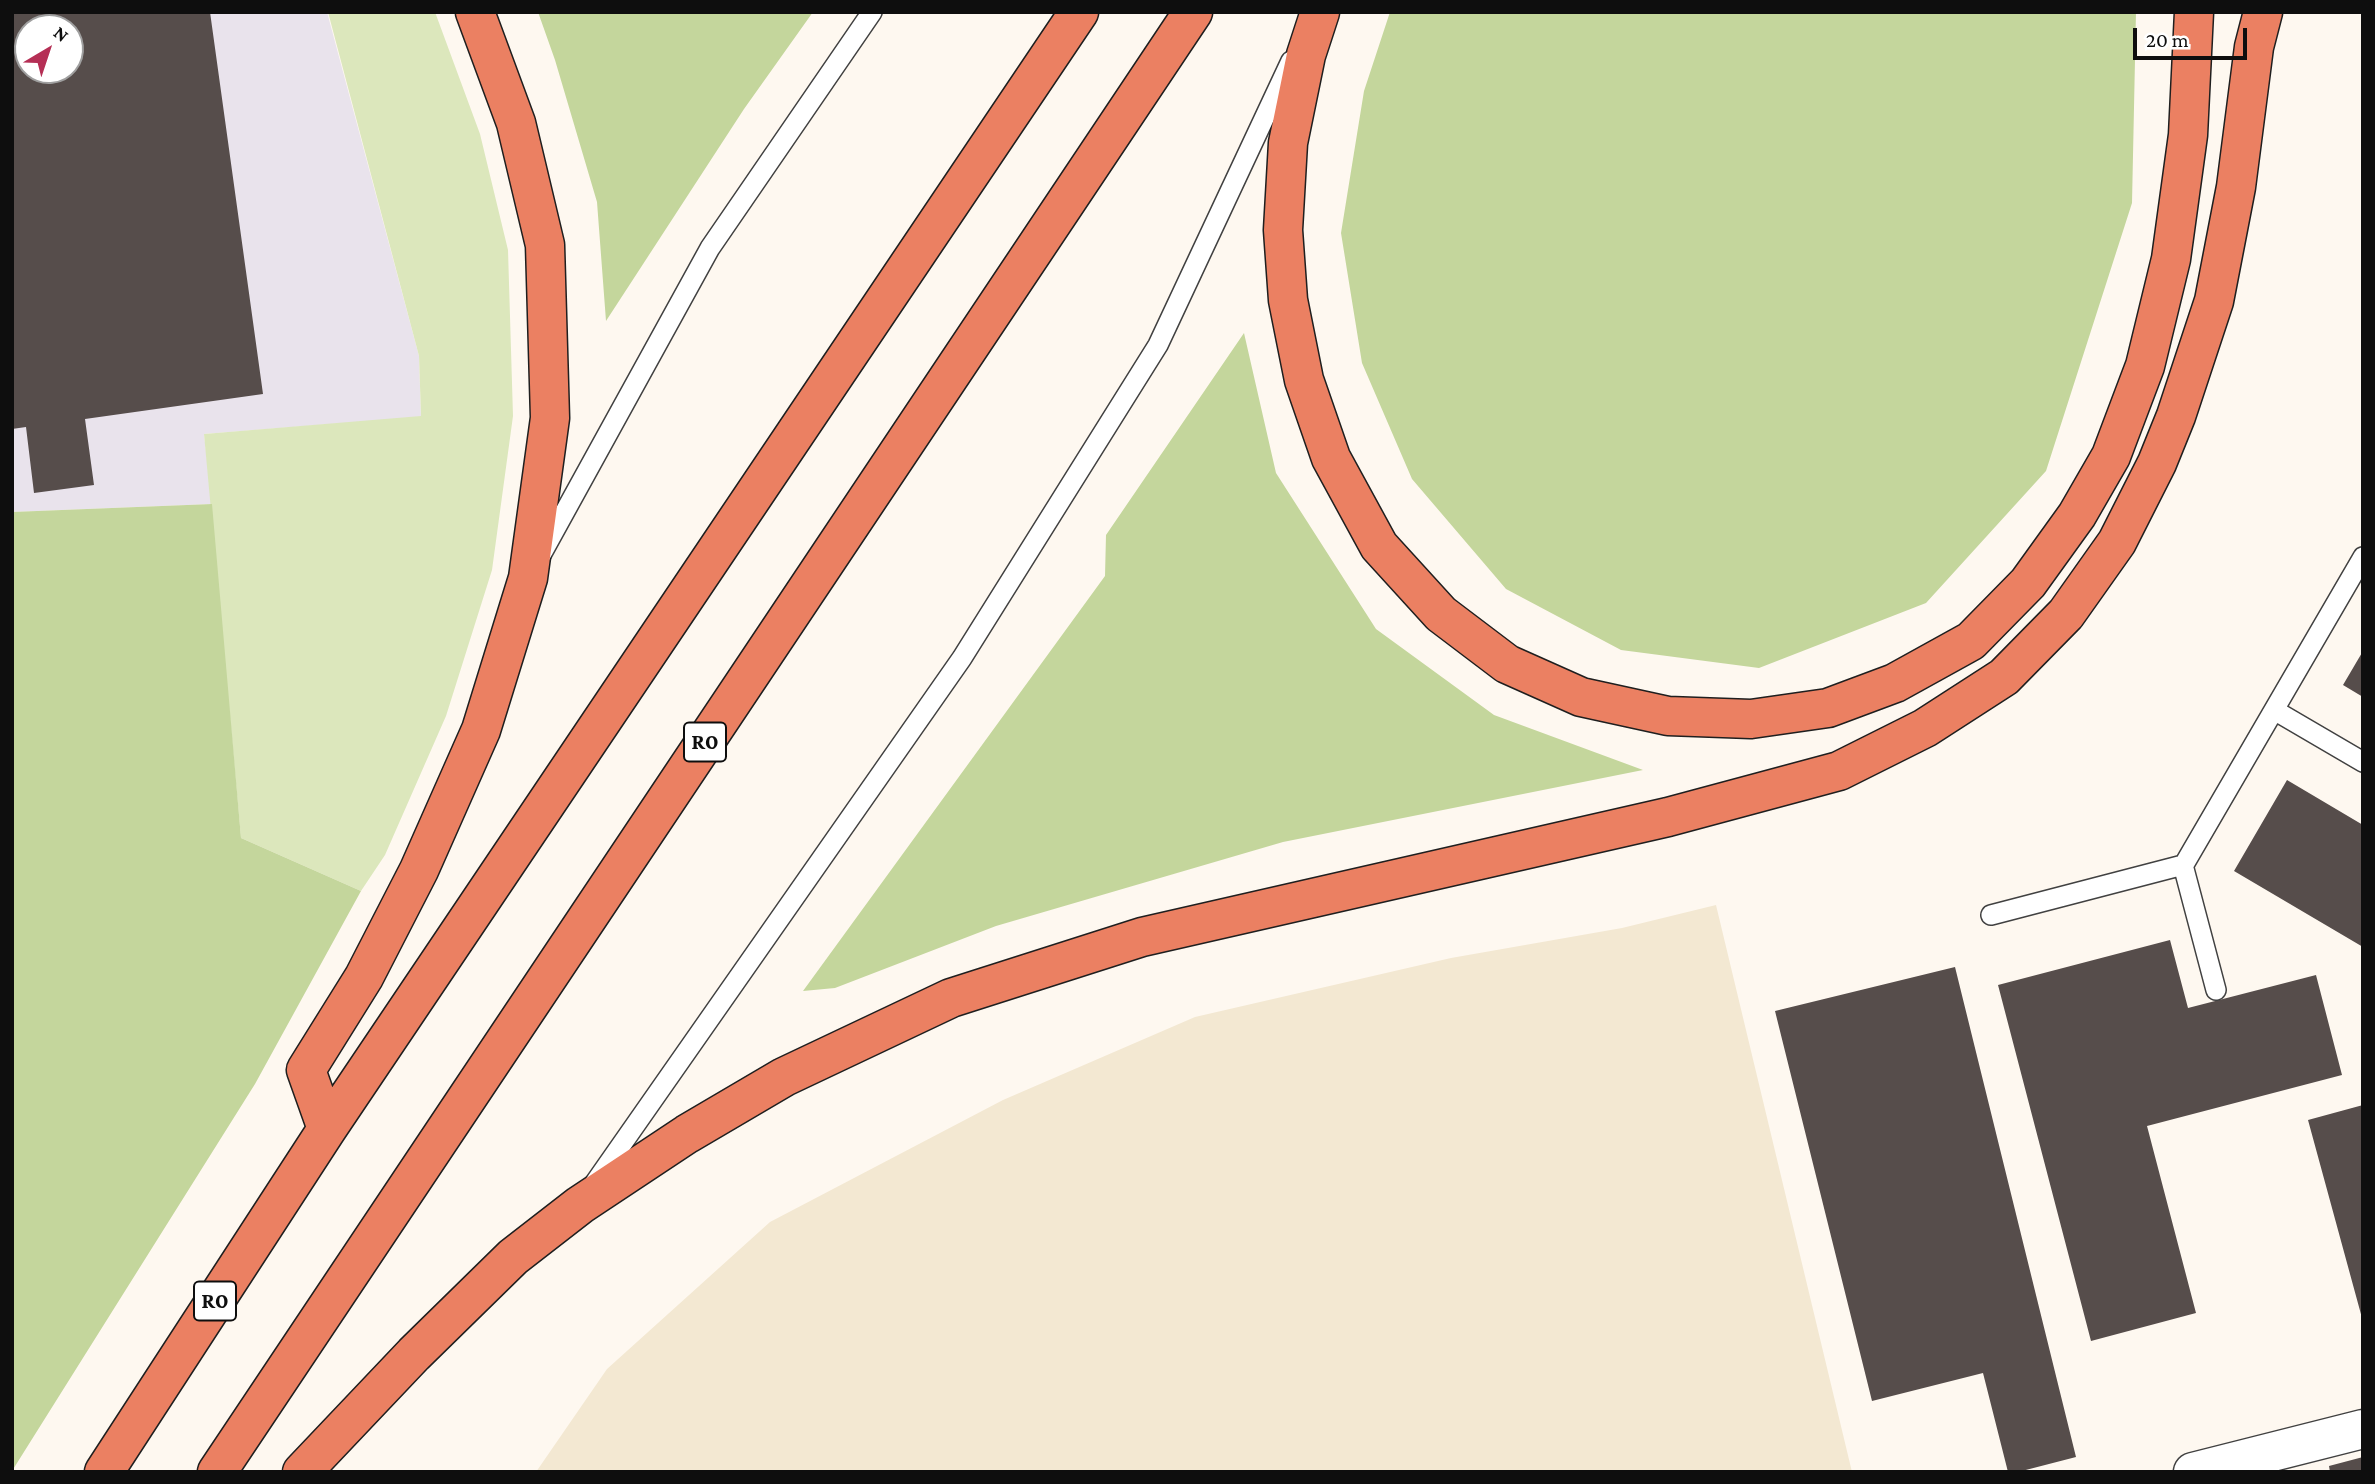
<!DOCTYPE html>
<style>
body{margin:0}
#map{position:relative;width:2375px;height:1484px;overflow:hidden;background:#fef8f0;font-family:"Crimson Pro",serif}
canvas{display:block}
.frame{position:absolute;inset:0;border:14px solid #0e0e0e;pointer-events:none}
.north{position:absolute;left:14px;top:14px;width:70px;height:70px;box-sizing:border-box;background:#fff;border:2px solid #9f9f9f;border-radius:50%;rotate:39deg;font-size:19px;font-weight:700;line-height:28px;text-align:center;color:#0e0e0e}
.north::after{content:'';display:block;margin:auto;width:24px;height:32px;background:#b52f55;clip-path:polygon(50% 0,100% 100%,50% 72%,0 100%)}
.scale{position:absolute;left:2133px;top:28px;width:114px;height:32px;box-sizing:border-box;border:4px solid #0e0e0e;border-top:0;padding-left:9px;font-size:21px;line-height:24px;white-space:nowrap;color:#0e0e0e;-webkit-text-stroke:5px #fff;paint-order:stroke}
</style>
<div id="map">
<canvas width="2375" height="1484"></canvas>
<div class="frame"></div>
<div class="north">N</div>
<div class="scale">20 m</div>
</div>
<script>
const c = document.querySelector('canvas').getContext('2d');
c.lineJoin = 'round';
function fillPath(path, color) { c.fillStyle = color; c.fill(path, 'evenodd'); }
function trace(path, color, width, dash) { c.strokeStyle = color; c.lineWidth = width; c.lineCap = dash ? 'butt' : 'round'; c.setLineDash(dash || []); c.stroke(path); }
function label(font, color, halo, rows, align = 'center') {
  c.font = font + ' "Crimson Pro",serif'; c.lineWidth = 7; c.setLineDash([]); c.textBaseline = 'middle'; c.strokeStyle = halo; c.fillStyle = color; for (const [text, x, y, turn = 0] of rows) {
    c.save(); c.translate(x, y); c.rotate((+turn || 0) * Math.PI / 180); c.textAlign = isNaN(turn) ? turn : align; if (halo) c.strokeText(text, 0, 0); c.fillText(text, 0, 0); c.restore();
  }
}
fillPath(new Path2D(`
 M 12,12 L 327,12 L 419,356 L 421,417 L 204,434 L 212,504 L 12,512 ZM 28,28 L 70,28 L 70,70 L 28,70 Z`), '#e9e3ec');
fillPath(new Path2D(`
 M 1716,905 L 1852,1472 L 536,1472 L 607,1369 L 770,1222 L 1003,1100 L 1195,1017 L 1451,958 L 1622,928 Z`), '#f3e8d2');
fillPath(new Path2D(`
 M 328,12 L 435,12 L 480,134 L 508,250 L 513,416 L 492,570 L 446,716 L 385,855 L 361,891 L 241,838 L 204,434 L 421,416 L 419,356 Z`), '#dce7bc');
fillPath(new Path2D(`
 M 538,12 L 813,12 L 744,109 L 606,321 L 597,202 L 555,60 Z
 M 1390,12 L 2136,12 L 2132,203 L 2046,471 L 1926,603 L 1759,668 L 1621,650 L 1506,589 L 1412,479 L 1362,363 L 1341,233 L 1364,91 Z
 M 1244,333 L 1276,473 L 1376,629 L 1494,715 L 1643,770 L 1283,842 L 996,926 L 835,988 L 803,991 L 1105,576 L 1106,535 Z
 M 212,504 L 241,838 L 361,891 L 255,1084 L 12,1471 L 12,512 Z`), '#c4d69c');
fillPath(new Path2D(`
 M 12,12 L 210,12 L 263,394 L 85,419 L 94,485 L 34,493 L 26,427 L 12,429 ZM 28,28 L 70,28 L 70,70 L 28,70 Z
 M 2363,651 L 2363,697 L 2343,685 Z
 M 2287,780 L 2363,825 L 2363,947 L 2234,871 Z
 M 2170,940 L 2188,1008 L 2316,975 L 2342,1075 L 2147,1126 L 2196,1313 L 2091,1341 L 1998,985 Z
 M 1955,967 L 2076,1457 L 2018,1472 L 2008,1472 L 1983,1373 L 1872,1401 L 1775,1011 Z
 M 2363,1105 L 2363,1318 L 2362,1318 L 2308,1120 Z
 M 2363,1457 L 2363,1472 L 2330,1472 L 2329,1466 Z`), '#564d4b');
const service = new Path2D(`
 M 541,555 L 710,248 L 872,12
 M 2274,710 L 2363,762
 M 2182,868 L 2363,557
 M 1991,915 L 2183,865 L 2216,990
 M 594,1184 L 962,658 L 1158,345 L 1291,61`);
const minor = new Path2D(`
 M 2193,1472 L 2363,1429`);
const motorway = new Path2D(`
 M 1320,12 L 1306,55 L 1288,143 L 1283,230 L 1288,300 L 1304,380 L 1331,458 L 1379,546 L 1441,614 L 1507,664 L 1581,697 L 1668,716 L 1751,719 L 1828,708 L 1895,683 L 1971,641 L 2028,583 L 2077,515 L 2111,456 L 2145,366 L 2171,259 L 2188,135 L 2194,12
 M 327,1129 L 306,1070 L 364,977 L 419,870 L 481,730 L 528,578 L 550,418 L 545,245 L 516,123 L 475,12
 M 104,1472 L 327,1129 L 1079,12
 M 217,1472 L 1193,12
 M 302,1472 L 414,1354 L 513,1257 L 580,1205 L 687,1134 L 784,1077 L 951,998 L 1142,937 L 1668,817 L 1839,771 L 1925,728 L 2004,677 L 2066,614 L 2117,542 L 2157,463 L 2176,416 L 2214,301 L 2236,187 L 2254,47 L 2263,12`);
trace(service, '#414141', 22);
trace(minor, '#414141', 41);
trace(motorway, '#1f1f1f', 41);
trace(service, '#fff', 19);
trace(minor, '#fff', 38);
trace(motorway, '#eb8062', 38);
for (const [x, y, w] of [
 [705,742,42],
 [215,1301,42]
]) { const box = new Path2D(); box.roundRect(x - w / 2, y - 19.5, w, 39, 5); c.fillStyle = '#fff'; c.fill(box); trace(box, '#0e0e0e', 2); }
label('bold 23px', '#0e0e0e', null, [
 ["R0",705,742],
 ["R0",215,1301]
]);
</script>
